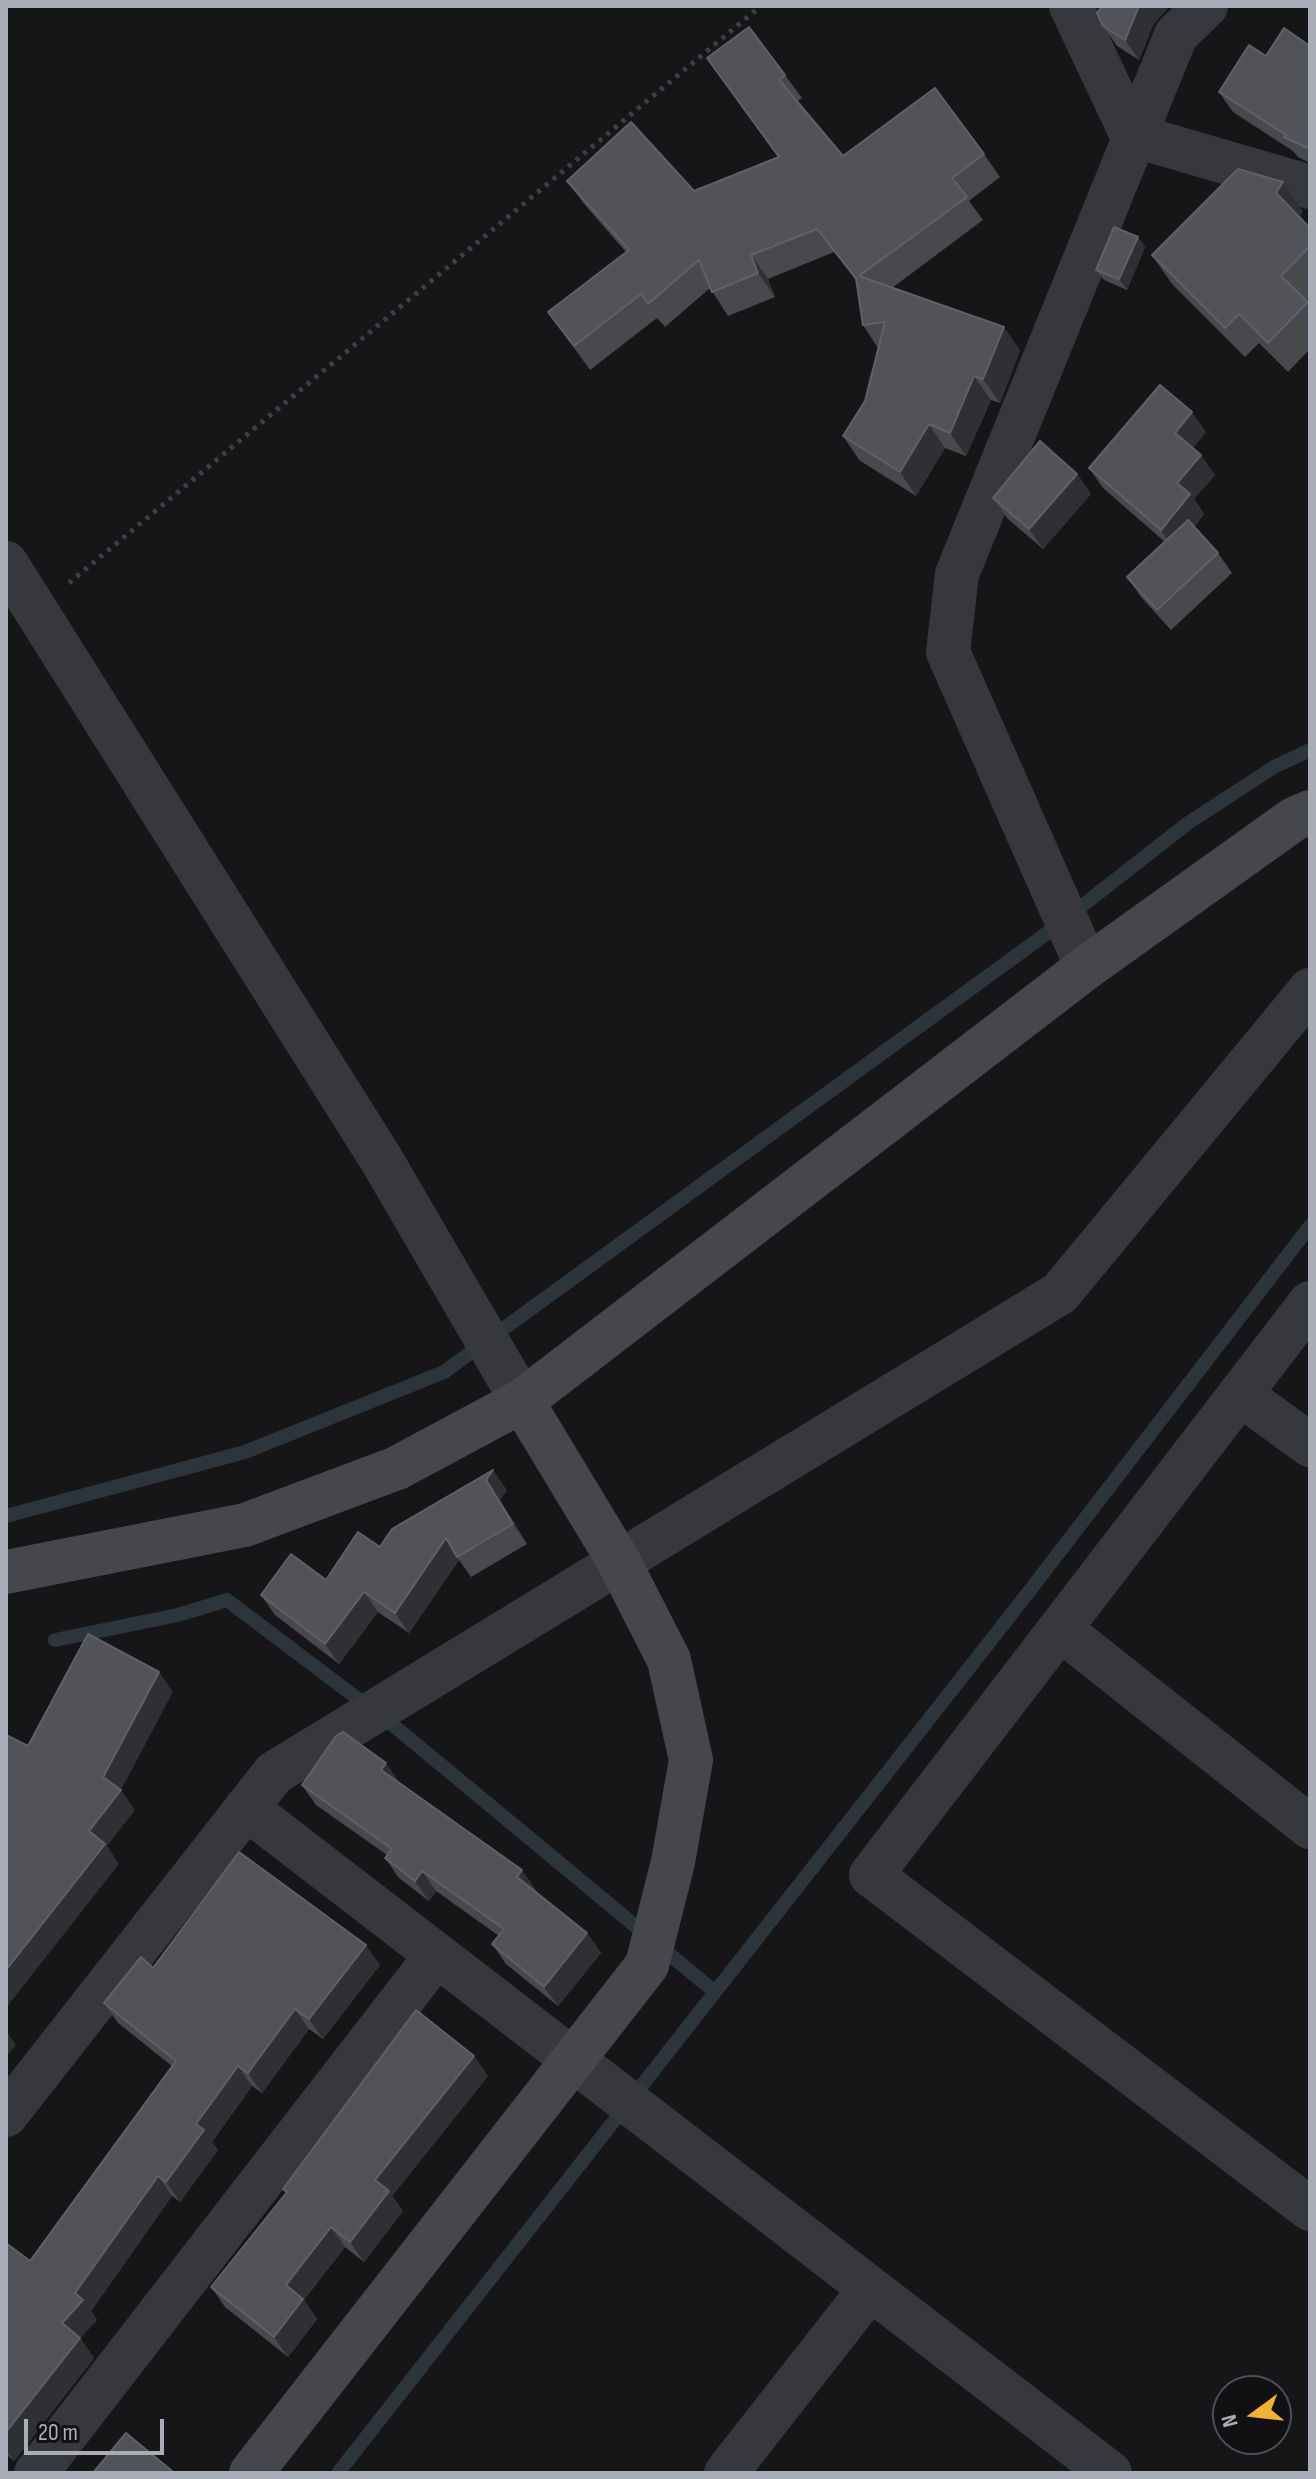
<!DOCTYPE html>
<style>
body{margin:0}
#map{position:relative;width:1316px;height:2479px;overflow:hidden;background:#161618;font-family:"Sofia Sans Condensed",sans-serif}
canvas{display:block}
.frame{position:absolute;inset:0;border:8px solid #a8adb8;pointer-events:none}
.north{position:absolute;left:1212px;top:2375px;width:80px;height:80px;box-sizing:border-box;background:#111113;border:2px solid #4d4f55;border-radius:50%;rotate:255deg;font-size:22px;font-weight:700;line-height:32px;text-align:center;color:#a8adb8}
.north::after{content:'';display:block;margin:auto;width:28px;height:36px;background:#f2b134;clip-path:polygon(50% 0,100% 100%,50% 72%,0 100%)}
.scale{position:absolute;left:24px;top:2419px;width:140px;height:36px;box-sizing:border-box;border:4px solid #a8adb8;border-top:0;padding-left:10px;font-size:24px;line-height:28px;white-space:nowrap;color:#a8adb8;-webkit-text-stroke:6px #111113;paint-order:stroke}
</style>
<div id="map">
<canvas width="1316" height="2479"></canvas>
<div class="frame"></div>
<div class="north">N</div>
<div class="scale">20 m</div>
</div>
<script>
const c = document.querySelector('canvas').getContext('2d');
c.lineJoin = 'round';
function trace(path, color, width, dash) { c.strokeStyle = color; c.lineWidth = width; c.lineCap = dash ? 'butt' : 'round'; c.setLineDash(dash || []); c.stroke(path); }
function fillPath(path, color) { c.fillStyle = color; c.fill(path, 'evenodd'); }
trace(new Path2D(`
 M 6,1516 L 245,1452 L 444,1372 L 1050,931 L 1188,823 L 1274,767 L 1310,750
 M 55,1640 L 178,1615 L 227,1600 L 399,1730 L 715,1992
 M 338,2473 L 1024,1598 L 1310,1226`), '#2c353c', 14);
trace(new Path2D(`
 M 69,583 L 761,6`), '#3d3f44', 5, [4, 6]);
trace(new Path2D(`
 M 1071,6 L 1132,135 L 1310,187
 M 6,563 L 381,1159 L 522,1401
 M 1087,967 L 948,652 L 957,574 L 1176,35 L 1206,6
 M 1310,1303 L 871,1875 L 1310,2209
 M 1240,1394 L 1310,1445
 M 1060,1629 L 1310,1827
 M 246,1808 L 1110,2473
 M 6,2115 L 274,1773 L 1060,1293 L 1310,990
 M 36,2473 L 436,1956
 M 726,2473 L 870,2289`), '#37383d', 44);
trace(new Path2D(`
 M 6,1572 L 245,1525 L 397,1468 L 522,1401 L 1087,967 L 1294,819 L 1310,812
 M 251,2473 L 647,1965 L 673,1862 L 691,1760 L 669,1660 L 618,1560 L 522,1401`), '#45474d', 44);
fillPath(new Path2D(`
 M 1153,25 L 1139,60 L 1117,46 L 1103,26 Z
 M 1310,46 L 1310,163 L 1298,157 L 1293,151 L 1233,112 L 1219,92 L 1266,56 Z
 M 785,75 L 802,98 L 797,102 L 843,156 L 984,154 L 1000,177 L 969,201 L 983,220 L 892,288 L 1020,350 L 1000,403 L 991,400 L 966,456 L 945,448 L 916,496 L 859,460 L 843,436 L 865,401 L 878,348 L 863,325 L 857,282 L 834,252 L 768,279 L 775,297 L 728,316 L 710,288 L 665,327 L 657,318 L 590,370 L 548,312 L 626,252 L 584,204 L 567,181 L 694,191 L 779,157 L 724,82 Z
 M 1303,211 L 1299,217 L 1310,228 L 1310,296 L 1306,300 L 1310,305 L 1310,349 L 1288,372 L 1259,343 L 1245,357 L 1172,284 L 1152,255 Z
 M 1138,237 L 1145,247 L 1127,290 L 1104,280 L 1096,270 Z
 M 1206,432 L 1193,448 L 1215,475 L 1194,499 L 1204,514 L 1194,527 L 1218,553 L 1232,573 L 1171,630 L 1141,597 L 1127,577 L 1165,542 L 1103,488 L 1089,468 Z
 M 1077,474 L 1091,494 L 1043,549 L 1007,518 L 993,498 Z
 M 507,1490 L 500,1500 L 527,1544 L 471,1577 L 459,1560 L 409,1633 L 378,1612 L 339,1664 L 275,1615 L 261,1595 L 326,1580 L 380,1547 Z
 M 400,1783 L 536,1890 L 535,1891 L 587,1933 L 601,1953 L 558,2006 L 506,1964 L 492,1944 L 499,1936 L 436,1891 L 429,1901 L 399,1878 L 385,1858 L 387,1855 L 316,1805 L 302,1785 Z
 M 380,1965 L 323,2039 L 309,2029 L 262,2093 L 252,2086 L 212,2142 L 218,2150 L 180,2202 L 172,2196 L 91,2311 L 97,2320 L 80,2338 L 94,2358 L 14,2461 L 6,2454 L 6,2243 L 30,2261 L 172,2066 L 118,2023 L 104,2003 L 153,1968 Z
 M 488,2076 L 392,2196 L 403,2211 L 364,2262 L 345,2247 L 304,2300 L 317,2319 L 288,2357 L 225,2307 L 211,2287 L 286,2194 L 283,2189 Z`), '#47494d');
fillPath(new Path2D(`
 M 1139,6 L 1170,6 L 1153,25 L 1139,60 L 1125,40 Z
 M 1283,182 L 1303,211 L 1296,222 L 1276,193 Z
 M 1138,237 L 1145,247 L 1127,290 L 1119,279 Z
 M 751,255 L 768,279 L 775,297 L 758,273 Z
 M 1004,327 L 1020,350 L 1000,403 L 983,379 Z
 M 974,376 L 991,400 L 966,456 L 950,433 Z
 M 1192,412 L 1206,432 L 1189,453 L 1175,433 Z
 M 929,424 L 945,448 L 916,496 L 900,472 Z
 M 1201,455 L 1215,475 L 1194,499 L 1204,514 L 1175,550 L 1161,530 L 1177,483 Z
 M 1077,474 L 1091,494 L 1043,549 L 1029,529 Z
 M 493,1470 L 507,1490 L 500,1500 L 527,1544 L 513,1524 L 486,1480 Z
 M 446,1538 L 459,1560 L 409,1633 L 395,1613 Z
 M 364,1592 L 378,1612 L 339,1664 L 325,1644 Z
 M 159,1672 L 173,1692 L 121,1790 L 135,1810 L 107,1846 L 119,1864 L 6,2008 L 6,1970 L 89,1831 L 103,1777 Z
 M 386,1763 L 400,1783 L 381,1770 Z
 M 522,1870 L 536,1890 L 531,1897 L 517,1877 Z
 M 422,1871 L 436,1891 L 429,1901 L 415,1881 Z
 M 587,1933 L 601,1953 L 558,2006 L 544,1987 Z
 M 366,1945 L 380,1965 L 323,2039 L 309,2019 Z
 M 295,2009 L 309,2029 L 262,2093 L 248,2073 Z
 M 6,2031 L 16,2045 L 6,2057 Z
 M 474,2056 L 488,2076 L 392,2196 L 403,2211 L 364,2262 L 350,2242 L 375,2180 Z
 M 238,2066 L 252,2086 L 212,2142 L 218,2150 L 180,2202 L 166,2182 L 196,2124 Z
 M 158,2176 L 172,2196 L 91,2311 L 97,2320 L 80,2338 L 94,2358 L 14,2461 L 6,2450 L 6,2432 L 62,2323 L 75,2293 Z
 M 331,2227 L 345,2247 L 304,2300 L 317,2319 L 288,2357 L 274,2337 L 286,2285 Z`), '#2f3033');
const building = new Path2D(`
 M 1102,6 L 1139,6 L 1125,40 L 1103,26 L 1097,13 Z
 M 749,27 L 785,75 L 779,80 L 843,156 L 935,88 L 984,154 L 952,178 L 967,197 L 859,276 L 1004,327 L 983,379 L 974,376 L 950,433 L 929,424 L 900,472 L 843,436 L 865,401 L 885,322 L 863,325 L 856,278 L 817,229 L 751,255 L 758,273 L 712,292 L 699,260 L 648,304 L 641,294 L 574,346 L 548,312 L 629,250 L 567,181 L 631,122 L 694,191 L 779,157 L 707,58 Z
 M 1284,28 L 1310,46 L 1310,149 L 1284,137 L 1286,135 L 1219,92 L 1249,45 L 1266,56 Z
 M 1238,169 L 1283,182 L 1276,193 L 1310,228 L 1310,246 L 1281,276 L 1308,302 L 1268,343 L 1239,314 L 1225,328 L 1152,255 Z
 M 1114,227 L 1138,237 L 1119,279 L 1096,270 Z
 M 1160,385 L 1192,412 L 1175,433 L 1201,455 L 1177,483 L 1190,494 L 1161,530 L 1089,468 Z
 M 1040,441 L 1077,474 L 1029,529 L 993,498 Z
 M 1188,520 L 1218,553 L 1157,610 L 1127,577 Z
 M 493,1470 L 486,1480 L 513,1524 L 457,1557 L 446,1538 L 395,1613 L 364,1592 L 325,1644 L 261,1595 L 291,1554 L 326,1580 L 358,1532 L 380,1547 L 392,1529 Z
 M 88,1634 L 159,1672 L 103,1777 L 121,1790 L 89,1831 L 105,1844 L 6,1970 L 6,1735 L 28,1746 Z
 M 343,1732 L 386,1763 L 381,1770 L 522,1870 L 517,1877 L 587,1933 L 544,1987 L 492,1944 L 504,1929 L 422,1871 L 415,1881 L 385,1858 L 392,1849 L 302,1785 L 336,1736 Z
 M 239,1852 L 366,1945 L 309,2019 L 295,2009 L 248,2073 L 238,2066 L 196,2124 L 204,2130 L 166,2182 L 158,2176 L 75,2293 L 83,2300 L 62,2323 L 80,2338 L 6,2432 L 6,2243 L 30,2261 L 176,2061 L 104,2003 L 141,1957 L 153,1968 Z
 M 416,2010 L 474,2056 L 375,2180 L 389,2191 L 350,2242 L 331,2227 L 286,2285 L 303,2299 L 274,2337 L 211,2287 L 287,2192 L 283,2189 Z
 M 126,2433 L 172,2471 L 170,2473 L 93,2473 Z`);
fillPath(building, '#525359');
trace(building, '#5f6168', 2);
</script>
